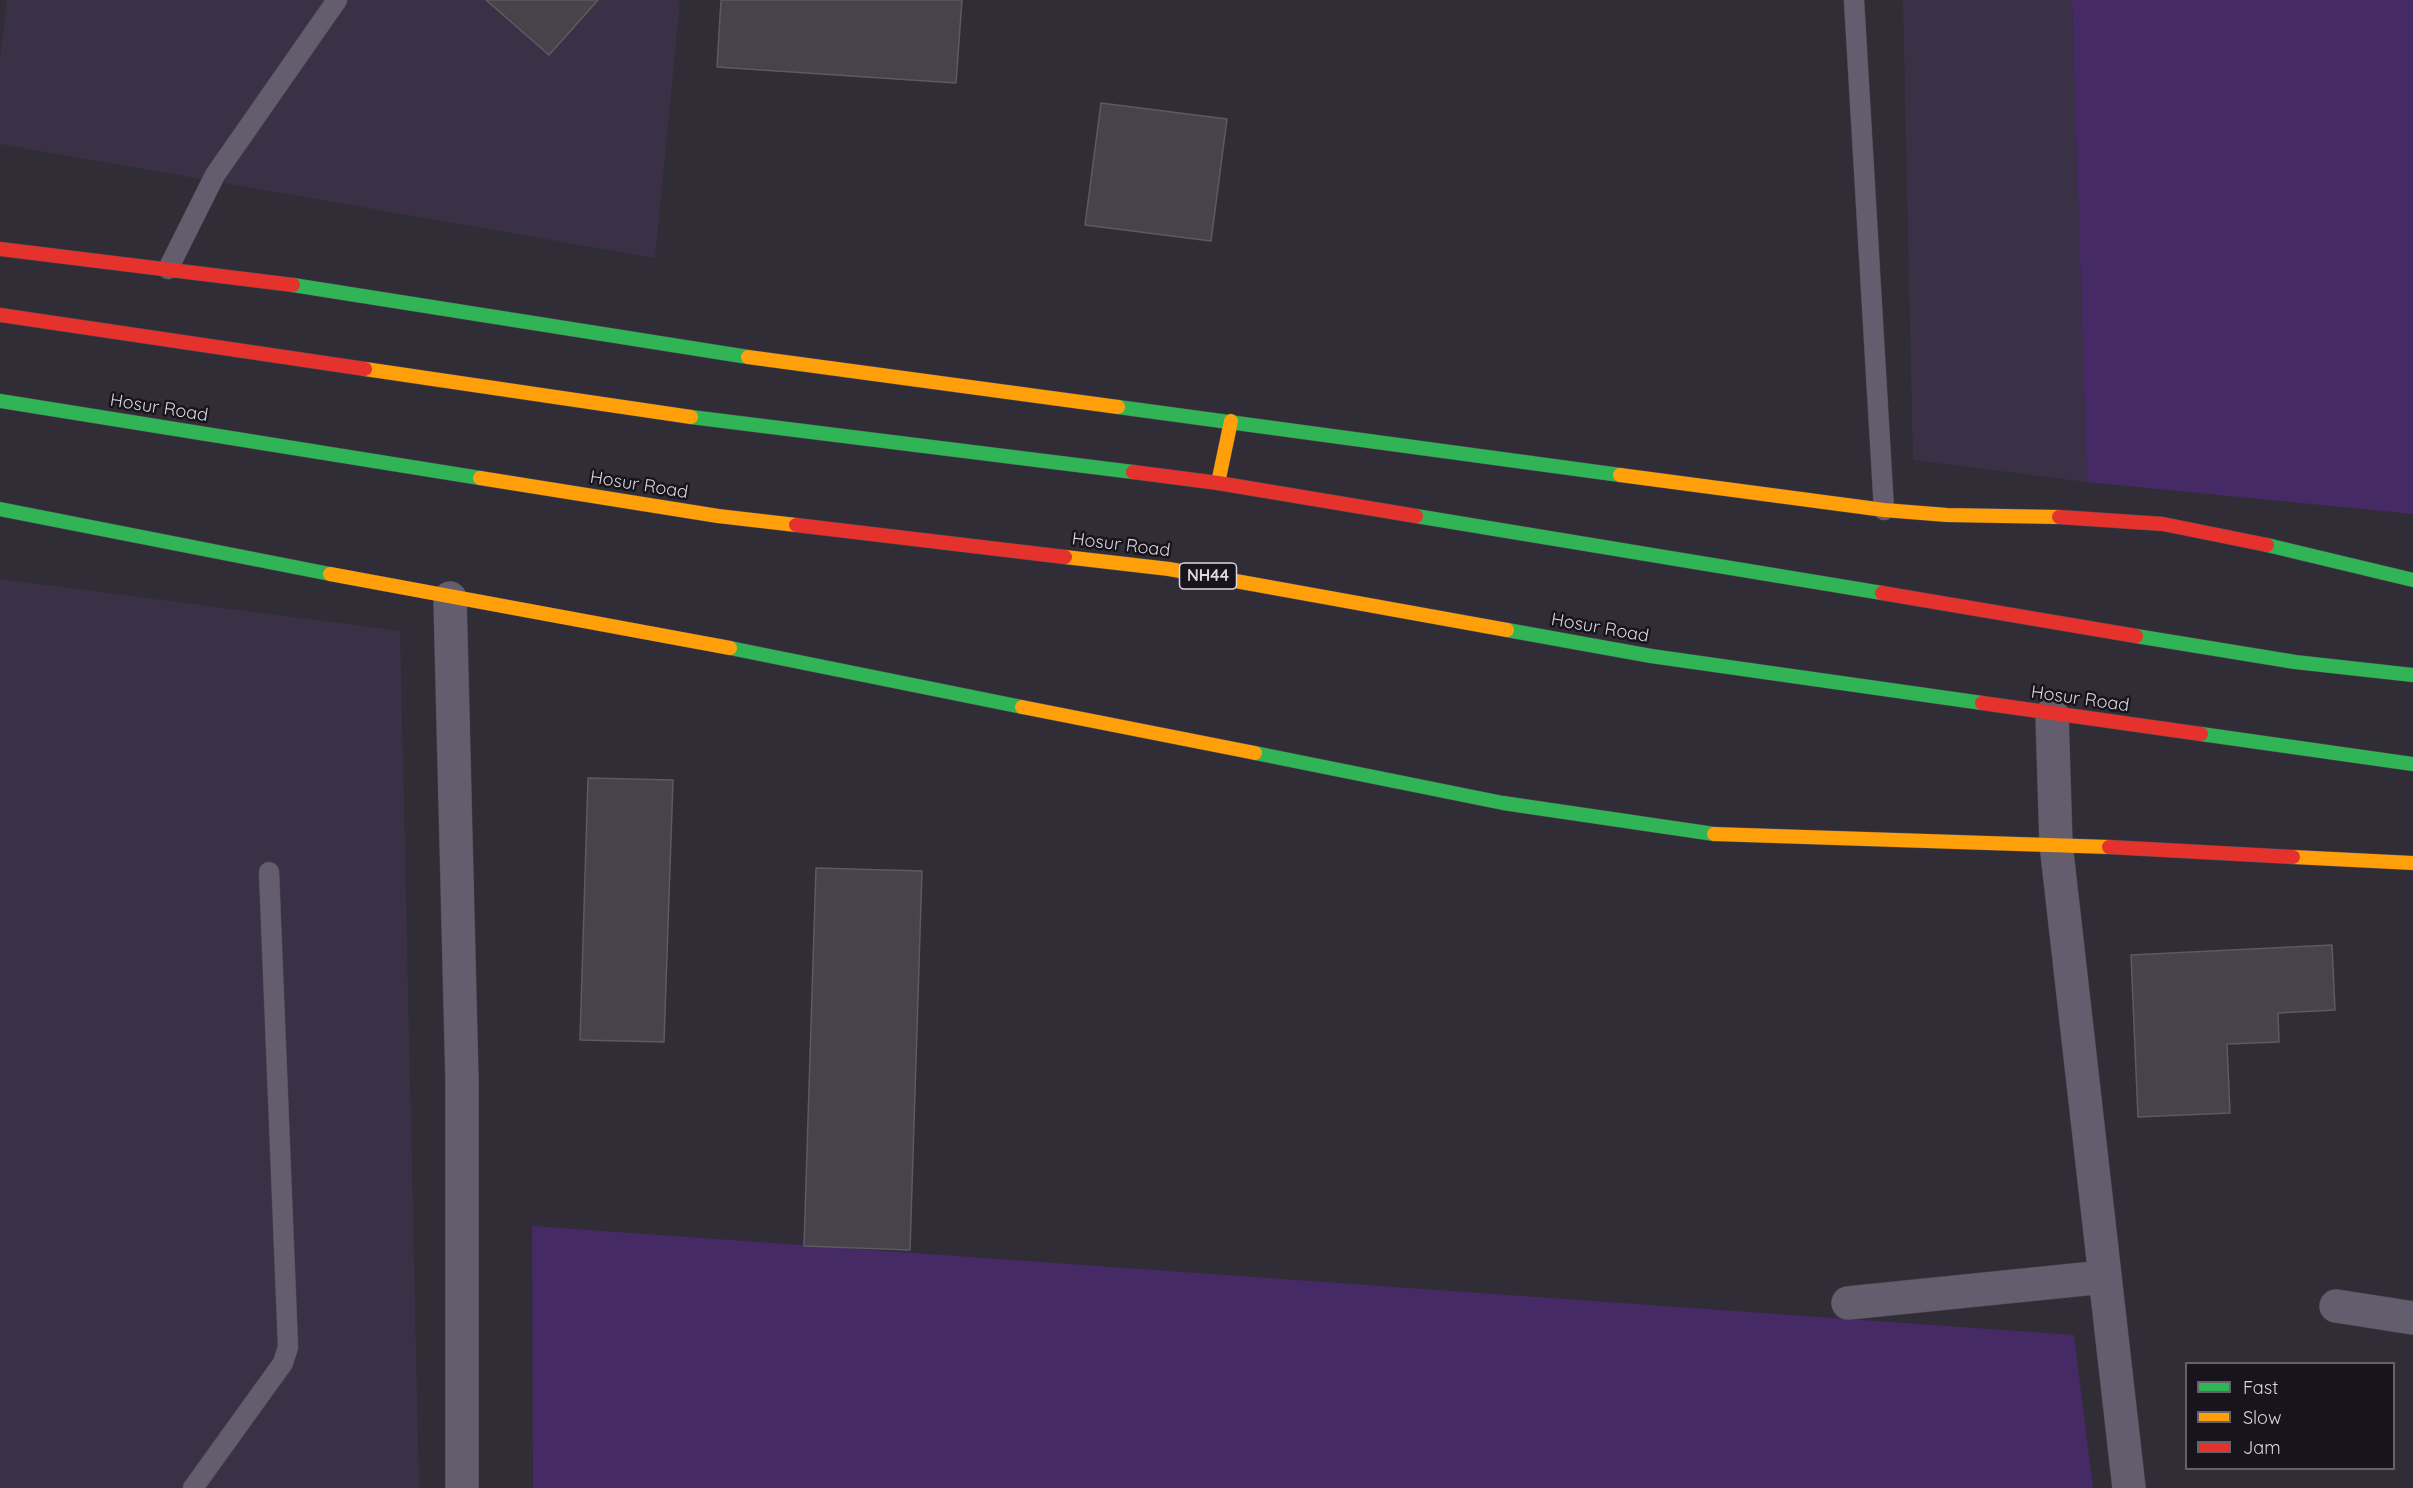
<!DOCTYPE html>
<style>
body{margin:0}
#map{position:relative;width:2413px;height:1488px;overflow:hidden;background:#312d37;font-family:Quicksand,sans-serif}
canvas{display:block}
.legend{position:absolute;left:2185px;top:1362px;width:210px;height:108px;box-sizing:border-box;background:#17141c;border:2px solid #65626b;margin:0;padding:8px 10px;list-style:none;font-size:18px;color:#dad6e2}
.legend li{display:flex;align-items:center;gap:12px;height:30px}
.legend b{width:30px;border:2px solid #65626b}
</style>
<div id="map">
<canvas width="2413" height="1488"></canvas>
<ul class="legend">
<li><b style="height:8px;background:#30b455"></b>Fast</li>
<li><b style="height:8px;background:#ff9f0a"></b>Slow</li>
<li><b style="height:8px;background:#e5322d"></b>Jam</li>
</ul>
</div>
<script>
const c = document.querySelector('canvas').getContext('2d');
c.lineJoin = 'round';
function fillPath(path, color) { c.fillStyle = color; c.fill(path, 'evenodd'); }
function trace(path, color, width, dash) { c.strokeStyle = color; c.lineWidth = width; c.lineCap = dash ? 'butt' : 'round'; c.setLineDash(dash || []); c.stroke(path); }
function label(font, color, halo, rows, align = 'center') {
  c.font = font + ' Quicksand,sans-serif'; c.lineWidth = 5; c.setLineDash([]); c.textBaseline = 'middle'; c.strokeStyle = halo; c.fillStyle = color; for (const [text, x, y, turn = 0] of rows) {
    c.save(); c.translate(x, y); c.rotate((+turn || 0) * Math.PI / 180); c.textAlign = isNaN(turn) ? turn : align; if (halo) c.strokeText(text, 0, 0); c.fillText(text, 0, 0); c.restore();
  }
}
fillPath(new Path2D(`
 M 7,0 L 680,0 L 655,258 L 0,144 L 0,60 Z
 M 1903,0 L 2072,0 L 2087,482 L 1913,460 Z
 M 0,579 L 400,631 L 419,1488 L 0,1488 Z`), '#3a3147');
fillPath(new Path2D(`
 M 2072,0 L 2413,0 L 2413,514 L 2087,482 Z
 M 532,1226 L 2074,1335 L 2093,1488 L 533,1488 Z`), '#462a65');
const building = new Path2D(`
 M 486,0 L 598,0 L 549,55 Z
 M 721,0 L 962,0 L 956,83 L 717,67 Z
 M 1101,103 L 1227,119 L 1211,241 L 1085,225 Z
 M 588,778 L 673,780 L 664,1042 L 580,1040 Z
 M 816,868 L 922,871 L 910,1250 L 804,1246 Z
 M 2332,945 L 2335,1010 L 2278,1013 L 2279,1042 L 2227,1044 L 2230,1113 L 2138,1117 L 2131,955 Z`);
fillPath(building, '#46434b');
trace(building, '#5d5a62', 1.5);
const lane = new Path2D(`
 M 1854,0 L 1884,510
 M 168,269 L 215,175 L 337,0
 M 193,1488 L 283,1363 L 288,1347 L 269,872`);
const street = new Path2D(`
 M 450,598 L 462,1081 L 462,1488
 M 2052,714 L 2056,844 L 2129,1488
 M 1848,1303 L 2104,1277
 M 2336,1306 L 2413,1318`);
const fast = new Path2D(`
 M 293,285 L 748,357
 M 0,401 L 480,478
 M 1118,407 L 1620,475
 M 691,417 L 1133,472
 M 0,509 L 330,574
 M 1416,516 L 1882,593
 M 2267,545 L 2413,580
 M 1507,630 L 1651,656 L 1982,703
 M 2136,636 L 2295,662 L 2413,675
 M 730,648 L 1022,707
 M 2201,734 L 2413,764
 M 1255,753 L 1503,803 L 1714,834`);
const slow = new Path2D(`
 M 748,357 L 1118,407
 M 365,369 L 691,417
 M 1620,475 L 1884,510 L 1947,515 L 2059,517
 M 480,478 L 718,516 L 796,525
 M 1218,483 L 1231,421
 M 1065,557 L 1169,569 L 1507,630
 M 330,574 L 730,648
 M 1022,707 L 1255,753
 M 1714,834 L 2109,847
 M 2293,857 L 2413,863`);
const jam = new Path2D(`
 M 0,249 L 293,285
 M 0,315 L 365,369
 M 1133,472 L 1218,483 L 1416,516
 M 2059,517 L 2163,524 L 2267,545
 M 796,525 L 1065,557
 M 1882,593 L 2136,636
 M 1982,703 L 2201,734
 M 2109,847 L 2293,857`);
trace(lane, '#4c4952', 21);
trace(street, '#4c4952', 34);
trace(fast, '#4c4952', 15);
trace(slow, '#4c4952', 15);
trace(jam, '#4c4952', 15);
trace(lane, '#645d6d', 20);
trace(street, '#645d6d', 33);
trace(fast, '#30b455', 14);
trace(slow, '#ff9f0a', 14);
trace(jam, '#e5322d', 14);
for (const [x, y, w] of [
 [1208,576,57]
]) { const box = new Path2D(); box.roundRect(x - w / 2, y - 13, w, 26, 4.5); c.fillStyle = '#17141c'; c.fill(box); trace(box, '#dad6e2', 1.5); }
label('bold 16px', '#dad6e2', null, [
 ["NH44",1208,576]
]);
label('18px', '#dad6e2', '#17141c', [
 ["Hosur Road",159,408,9],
 ["Hosur Road",639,485,9],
 ["Hosur Road",1121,545,7],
 ["Hosur Road",1600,628,10],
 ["Hosur Road",2080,699,8]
]);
</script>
